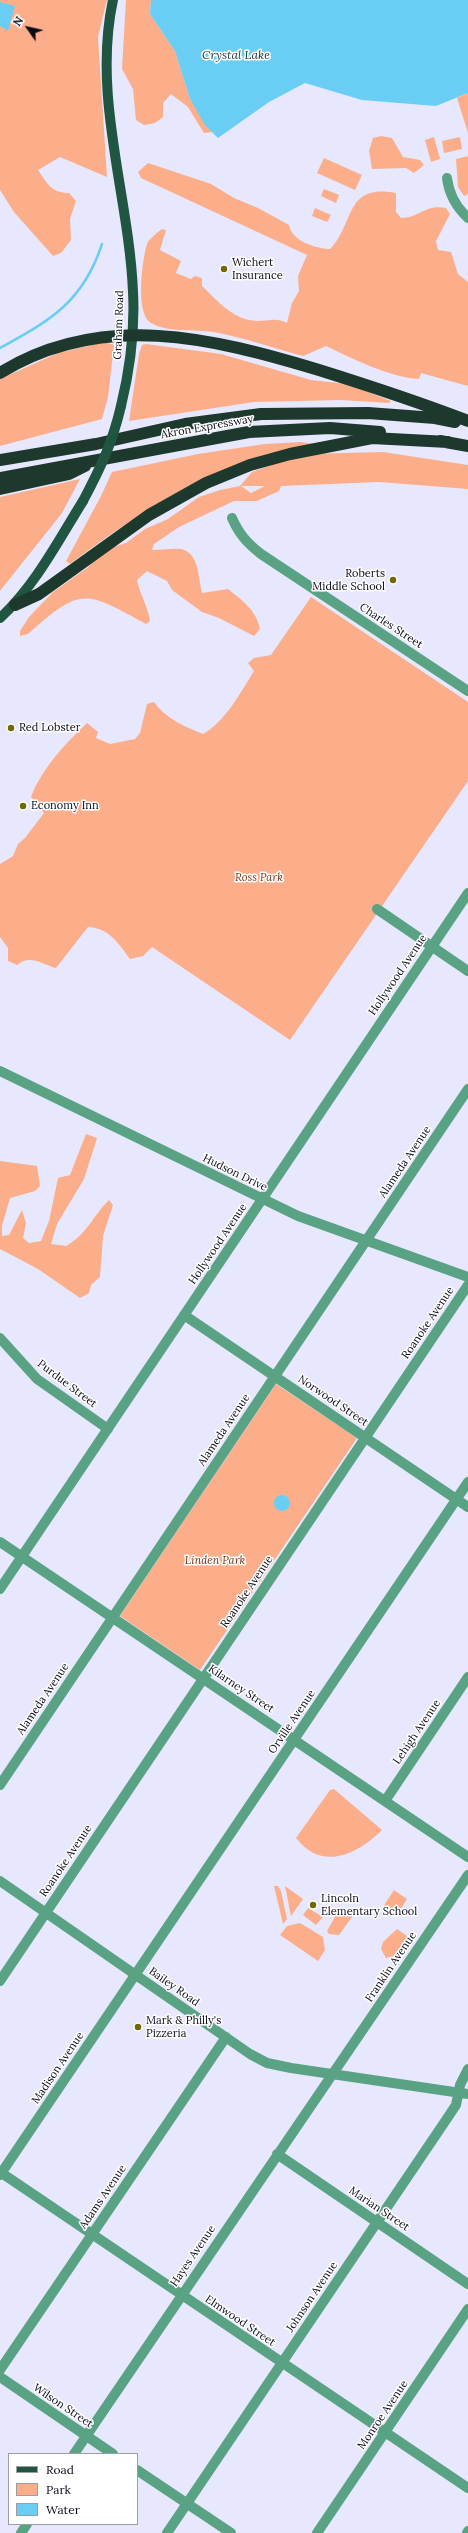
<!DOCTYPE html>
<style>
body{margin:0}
#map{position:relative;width:468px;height:2533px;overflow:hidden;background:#e7e7fd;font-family:Lora,serif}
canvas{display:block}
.legend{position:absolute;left:8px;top:2453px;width:130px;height:72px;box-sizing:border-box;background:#fff;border:1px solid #9d9da4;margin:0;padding:5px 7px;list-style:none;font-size:12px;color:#0b0a1b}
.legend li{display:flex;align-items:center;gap:8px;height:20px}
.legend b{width:20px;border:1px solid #9d9da4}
.north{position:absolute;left:8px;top:8px;width:40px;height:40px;-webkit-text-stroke:3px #fff;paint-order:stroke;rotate:304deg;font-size:11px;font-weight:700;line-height:16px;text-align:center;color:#0b0a1b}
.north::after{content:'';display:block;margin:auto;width:14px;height:18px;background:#0b0a1b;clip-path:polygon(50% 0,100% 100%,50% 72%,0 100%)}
</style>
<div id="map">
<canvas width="468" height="2533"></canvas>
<ul class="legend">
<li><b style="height:5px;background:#205541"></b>Road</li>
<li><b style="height:11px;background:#fcae8a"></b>Park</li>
<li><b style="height:11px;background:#6acef4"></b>Water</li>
</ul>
<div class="north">N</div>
</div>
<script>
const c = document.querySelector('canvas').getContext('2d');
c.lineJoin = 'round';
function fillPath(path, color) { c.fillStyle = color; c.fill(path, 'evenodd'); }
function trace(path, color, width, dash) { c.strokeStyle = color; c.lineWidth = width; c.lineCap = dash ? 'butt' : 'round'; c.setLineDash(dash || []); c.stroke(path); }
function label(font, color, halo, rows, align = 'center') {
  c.font = font + ' Lora,serif'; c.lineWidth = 3; c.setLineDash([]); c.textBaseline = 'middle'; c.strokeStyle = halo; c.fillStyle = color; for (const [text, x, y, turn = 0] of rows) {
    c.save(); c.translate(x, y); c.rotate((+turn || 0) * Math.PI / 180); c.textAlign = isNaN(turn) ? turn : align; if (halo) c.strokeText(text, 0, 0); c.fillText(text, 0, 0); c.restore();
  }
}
fillPath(new Path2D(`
 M 0,0 L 107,0 L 98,37 L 107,177 L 60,157 L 38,170 C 47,183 51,193 69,193 L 76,201 L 70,219 L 71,240 L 61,253 L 53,256 L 14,212 L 0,190 Z
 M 126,0 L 151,0 L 150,14 L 175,51 L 190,99 L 212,132 L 204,133 L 188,107 L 171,94 L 163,103 L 163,117 L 155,123 L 144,125 L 136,120 L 133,89 L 122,69 Z
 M 468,93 L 468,133 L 457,98 Z
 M 381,136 L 392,138 L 403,157 L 420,160 L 424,165 L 414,173 L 406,168 L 372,169 L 369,151 L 373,138 Z
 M 434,137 L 440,159 L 431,162 L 425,140 Z
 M 460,137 L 462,149 L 444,153 L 442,141 Z
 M 468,156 L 468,194 L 464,196 L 458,187 L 456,159 Z
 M 324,158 L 362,175 L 355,190 L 317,173 Z
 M 148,163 L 211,184 L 234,198 L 258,208 L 289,225 C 291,240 315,249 330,249 C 355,224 344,183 396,193 L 396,212 L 401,218 C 420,218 424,204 446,208 L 450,214 L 436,241 L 438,250 L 451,252 L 458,274 L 468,282 L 468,386 L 421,373 L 419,379 C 391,378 351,358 326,346 L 303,356 C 273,348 245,338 214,332 C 195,329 168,333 151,323 C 135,314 142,260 147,244 C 149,239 157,233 162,229 L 166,230 L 160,250 L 181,261 L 176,273 L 191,279 L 195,276 L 202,278 L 202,286 C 218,301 233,320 257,321 C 268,321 277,317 287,323 L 292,303 L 299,291 L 298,276 L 307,255 L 141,178 L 138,172 Z
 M 324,189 L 339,195 L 336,203 L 321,196 Z
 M 315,208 L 331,215 L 327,222 L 312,216 Z
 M 105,342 L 114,345 L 108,397 L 102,419 L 0,446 L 0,379 L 58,353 Z
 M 146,344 L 221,354 L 311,380 L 347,384 L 391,401 L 389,403 L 341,400 L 254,402 L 129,421 L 139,354 L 142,345 Z
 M 300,442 L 316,444 C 222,457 144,509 70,564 L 66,561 L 101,496 L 112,472 L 198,454 L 265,444 Z
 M 383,452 L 468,465 L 468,489 L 379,482 L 281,486 L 279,491 L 257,501 L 234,501 L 179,527 L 154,544 L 152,550 C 161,550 173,548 181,549 C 200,553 198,579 202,593 L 228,589 C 242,600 257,611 260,629 L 254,636 L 219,618 L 202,612 L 172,590 L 167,581 L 147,571 L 137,580 C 140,595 148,606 150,621 L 146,624 C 85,591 82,586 28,634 L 20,636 L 20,631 L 29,617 L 53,592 L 87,568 L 97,558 L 113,547 L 126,543 L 145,529 L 168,519 L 199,497 L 220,490 L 240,486 L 252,472 L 303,454 ZM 241,486 L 265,486 L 251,493 Z
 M 80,479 L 62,513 L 0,591 L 0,497 Z
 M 311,597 L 468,702 L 468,781 L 290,1040 L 152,947 L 143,956 L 130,959 C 119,944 109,928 88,927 L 56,968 C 41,964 30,954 17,965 L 8,961 L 8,948 L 0,937 L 0,864 L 13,856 L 18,844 L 25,838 L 44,813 L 31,797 C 42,768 65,744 87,723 L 98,732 L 96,738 L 110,744 L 135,739 L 140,733 L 147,704 L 154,702 C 165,718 185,727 203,734 C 225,722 241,692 254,671 L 248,663 L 254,658 L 271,655 Z
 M 86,1134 L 97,1138 L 84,1179 L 57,1224 L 51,1244 L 66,1246 C 87,1234 92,1217 109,1200 L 113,1205 L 103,1236 L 100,1277 L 91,1285 L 89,1293 L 80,1298 L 38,1269 L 0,1249 L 0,1161 L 37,1166 L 40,1186 L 35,1191 L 10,1198 L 2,1226 L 2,1236 L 9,1235 L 22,1210 L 26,1223 L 23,1238 L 29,1243 L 41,1241 L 49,1221 L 58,1178 L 70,1175 Z
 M 276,1384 L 357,1438 L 200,1670 L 120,1616 Z
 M 334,1789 L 382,1830 C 358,1854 322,1872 296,1838 L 330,1790 Z
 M 274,1886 L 278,1886 L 281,1891 L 287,1919 L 283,1924 Z
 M 285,1886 L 303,1899 L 291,1916 Z
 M 394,1890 L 407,1899 L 397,1915 L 383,1907 Z
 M 308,1908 L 323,1917 L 316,1925 L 303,1915 Z
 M 342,1911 L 350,1912 L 352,1917 L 339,1935 L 329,1934 L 327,1931 L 336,1915 Z
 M 300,1923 L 323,1937 L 325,1950 L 318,1961 L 280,1935 L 287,1926 Z
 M 397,1929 L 407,1936 L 407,1940 L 397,1955 L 386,1958 L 381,1949 L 383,1942 Z`), '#fcae8a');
fillPath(new Path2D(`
 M 151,0 L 468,0 L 468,93 L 436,106 L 362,100 L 305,83 L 269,102 L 218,138 L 205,125 L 190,99 L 175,51 L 150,14 Z
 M 0,2 L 15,6 L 8,31 L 0,26 Z
 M274 1503a8 8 0 1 1 16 0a8 8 0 1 1-16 0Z`), '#6acef4');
trace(new Path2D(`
 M 0,348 C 51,320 83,302 102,244`), '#6acef4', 2.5);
trace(new Path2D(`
 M 447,178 C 449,194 456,207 468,218
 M 232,518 C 239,534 247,543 261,554 L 468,691
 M 377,909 L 468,971
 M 0,1071 L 298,1216 L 468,1277
 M 184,1315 L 468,1507
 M 0,1338 L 37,1379 L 108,1429
 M 0,1542 L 468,1857
 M 0,1589 L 468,893
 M 0,1785 L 468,1089
 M 385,1801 L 468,1677
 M 0,1881 L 250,2054 L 267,2063 L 291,2068 L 468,2094
 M 0,1981 L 468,1285
 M 277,2154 L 468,2284
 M 0,2172 L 468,2488
 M 0,2175 L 468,1482
 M 0,2370 L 226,2037
 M 0,2377 L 113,2454
 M 74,2454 L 468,1875
 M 137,2470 L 231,2533
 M 21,2533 L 27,2524
 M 167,2533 L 446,2120 L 456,2105 L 460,2085 L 468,2069
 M 317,2533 L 468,2309
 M 467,2533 L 468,2531`), '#59a284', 10);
trace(new Path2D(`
 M 113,0 C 92,97 129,195 133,292 C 135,330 130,369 121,406
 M 0,618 C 35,586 58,541 83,501`), '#205541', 10);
trace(new Path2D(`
 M 0,373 C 102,310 213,338 319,370 C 370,386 419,402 468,421
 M 440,441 L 468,446
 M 0,460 L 96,444 L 185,424 L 261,414 L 368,413 L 435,418 L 455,422
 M 0,478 L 249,432 L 330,428 L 380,432
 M 0,489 L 69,474 L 85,466
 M 15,605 L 39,594 L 149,515 L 206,483 L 250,465 L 290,454 L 372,438 L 448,442`), '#1d382d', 12);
trace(new Path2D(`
 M 83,501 C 101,467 112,444 121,406`), '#205541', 10);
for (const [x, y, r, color] of [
 [224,269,4,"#706902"],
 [393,580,4,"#706902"],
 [11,728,4,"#706902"],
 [23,806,4,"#706902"],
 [313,1905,4,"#706902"],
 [138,2027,4,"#706902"]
]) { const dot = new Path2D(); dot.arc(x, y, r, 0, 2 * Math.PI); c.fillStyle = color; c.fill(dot); trace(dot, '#fff', 1.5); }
label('11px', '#0b0a1b', '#fff', [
 ["Wichert",232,263],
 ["Insurance",232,276],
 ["Roberts",385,574,"right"],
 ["Middle School",385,587,"right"],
 ["Red Lobster",19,728],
 ["Economy Inn",31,806],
 ["Lincoln",321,1899],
 ["Elementary School",321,1912],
 ["Mark & Philly's",146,2021],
 ["Pizzeria",146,2034]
], 'left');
label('11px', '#0b0a1b', '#fff', [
 ["Graham Road",119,325,-88],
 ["Akron Expressway",207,427,-10],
 ["Charles Street",391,626,33],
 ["Hollywood Avenue",398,975,-56],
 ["Alameda Avenue",405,1162,-56],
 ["Hudson Drive",235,1173,26],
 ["Hollywood Avenue",218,1244,-56],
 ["Roanoke Avenue",428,1323,-56],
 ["Purdue Street",67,1384,37],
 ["Norwood Street",333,1401,34],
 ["Alameda Avenue",224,1430,-56],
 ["Roanoke Avenue",247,1592,-56],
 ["Kilarney Street",241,1689,34],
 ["Alameda Avenue",43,1699,-56],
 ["Orville Avenue",292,1722,-56],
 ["Lehigh Avenue",417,1732,-56],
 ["Roanoke Avenue",66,1861,-56],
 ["Franklin Avenue",391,1967,-56],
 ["Bailey Road",174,1987,35],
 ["Madison Avenue",58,2068,-56],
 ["Adams Avenue",103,2197,-56],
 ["Marian Street",379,2209,34],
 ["Hayes Avenue",193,2256,-56],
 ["Johnson Avenue",312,2297,-56],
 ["Elmwood Street",240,2321,34],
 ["Wilson Street",63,2406,34],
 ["Monroe Avenue",383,2415,-56]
]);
label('italic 11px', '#753716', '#fff', [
 ["Ross Park",259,878],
 ["Linden Park",215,1561]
]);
label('italic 12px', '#1f363f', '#fff', [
 ["Crystal Lake",236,56]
]);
</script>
